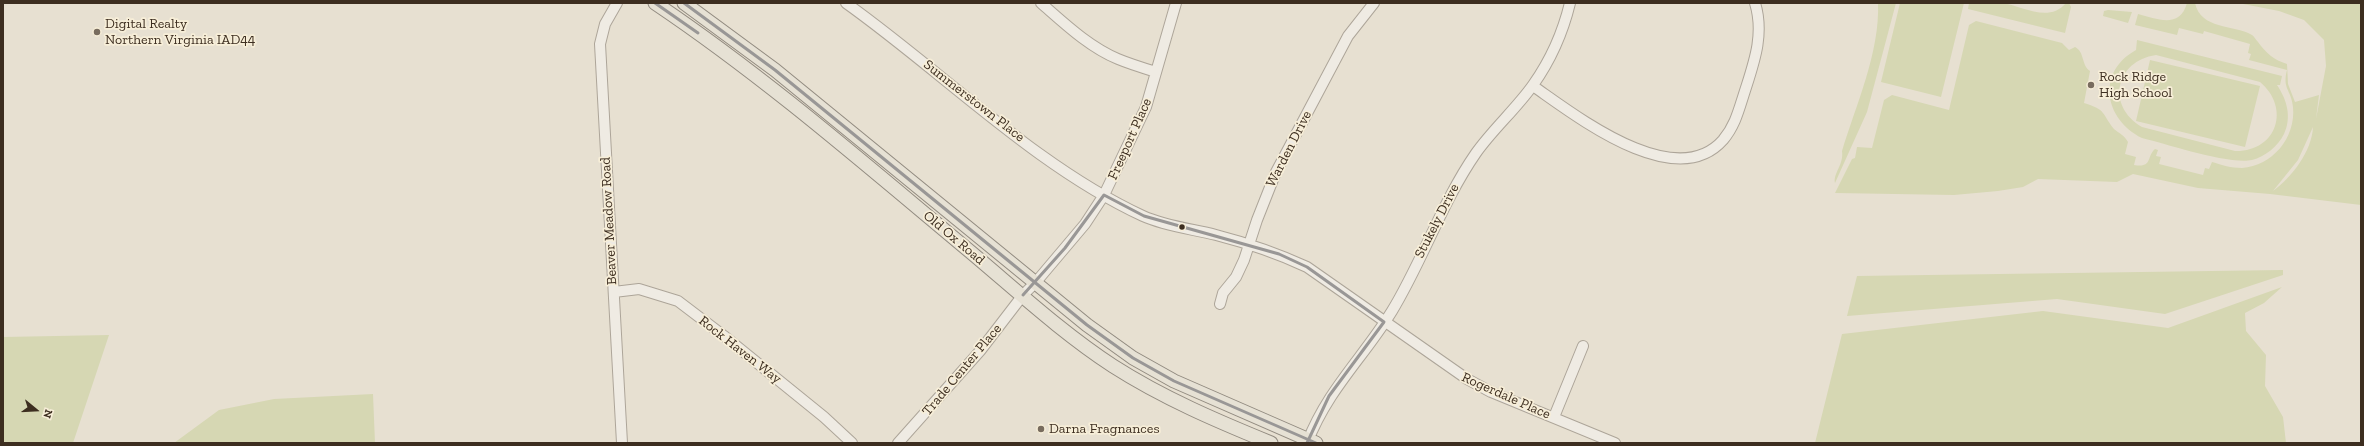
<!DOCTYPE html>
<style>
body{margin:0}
#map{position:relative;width:2364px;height:446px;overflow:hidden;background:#e7e0d1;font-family:"Zilla Slab",serif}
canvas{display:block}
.frame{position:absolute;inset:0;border:4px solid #3d2e20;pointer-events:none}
.north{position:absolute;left:16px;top:390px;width:40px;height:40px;-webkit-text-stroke:3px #f7eed8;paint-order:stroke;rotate:108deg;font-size:11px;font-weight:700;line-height:16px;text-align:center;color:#3d2e20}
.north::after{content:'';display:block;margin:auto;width:14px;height:18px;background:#3d2e20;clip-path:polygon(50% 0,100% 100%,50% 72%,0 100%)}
</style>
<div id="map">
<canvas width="2364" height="446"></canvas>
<div class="frame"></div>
<div class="north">N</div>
</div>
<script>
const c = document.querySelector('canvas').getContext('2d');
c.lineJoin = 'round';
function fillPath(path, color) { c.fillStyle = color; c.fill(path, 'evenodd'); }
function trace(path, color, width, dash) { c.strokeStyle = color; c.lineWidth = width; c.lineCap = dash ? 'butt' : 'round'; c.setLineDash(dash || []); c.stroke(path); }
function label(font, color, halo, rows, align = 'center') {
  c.font = font + ' "Zilla Slab",serif'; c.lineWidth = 3.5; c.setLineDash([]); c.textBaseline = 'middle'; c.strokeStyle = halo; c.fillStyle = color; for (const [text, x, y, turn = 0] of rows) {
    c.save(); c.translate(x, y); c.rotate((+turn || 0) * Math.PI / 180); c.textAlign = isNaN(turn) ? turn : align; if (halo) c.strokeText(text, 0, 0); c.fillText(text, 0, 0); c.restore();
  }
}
fillPath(new Path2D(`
 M 1878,3 L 1896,3 L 1867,112 L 1835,183 C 1833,173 1844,165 1842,151 C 1856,105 1880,52 1878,3 Z
 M 1900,3 L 1964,3 L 1941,97 L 1881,82 Z
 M 1969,3 C 1979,3 1990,2 2001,3 C 2022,5 2048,24 2066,3 L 2069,3 L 2071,7 L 2065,33 L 1968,9 Z
 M 2187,3 L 2195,3 C 2201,30 2233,24 2252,35 C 2254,36 2256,40 2258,42 C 2266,53 2274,60 2287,64 L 2288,84 L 2295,102 L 2319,95 L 2316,119 L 2326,66 L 2324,40 L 2304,20 L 2279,11 L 2238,3 L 2361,3 L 2361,205 L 2270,194 L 2198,188 L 2133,174 L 2117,182 L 2038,179 L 2023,187 L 1998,191 L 1954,195 L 1835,193 L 1852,159 L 1855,158 L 1857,147 L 1872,148 L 1884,100 L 1892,95 L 1949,110 L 1969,25 L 1976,21 L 2062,43 L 2069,50 L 2075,47 C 2085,52 2081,65 2090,71 L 2084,103 C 2107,110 2101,113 2114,129 C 2119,133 2125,136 2128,142 L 2125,154 L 2136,157 L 2134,165 C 2153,168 2146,157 2155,149 L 2158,150 L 2156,156 L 2161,157 L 2159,164 L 2203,175 L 2205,168 L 2209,169 L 2212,162 C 2222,165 2231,168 2242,168 C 2272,166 2296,138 2293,107 C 2291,89 2282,89 2287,70 L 2249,60 L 2251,54 L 2248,53 L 2250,44 L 2204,31 L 2203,34 L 2179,28 L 2177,35 L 2135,25 L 2138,14 C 2157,19 2180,29 2187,3 ZM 2313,127 C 2312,151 2292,177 2273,191 L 2298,160 Z
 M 2108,10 L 2132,12 L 2128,23 L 2103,16 L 2104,11 Z
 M 2137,40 L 2282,76 L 2280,85 L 2277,85 C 2287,100 2292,117 2284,134 C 2278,146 2265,157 2252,160 C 2229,165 2167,144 2142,138 C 2104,119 2096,72 2136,50 ZM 2156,55 L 2260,82 C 2291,108 2277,152 2235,151 L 2142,127 C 2106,106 2115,61 2156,55 Z
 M 2150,60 L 2260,86 L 2245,147 L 2136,121 Z
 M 2283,270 L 2283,275 L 2165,314 L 2057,299 L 1847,316 L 1857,276 Z
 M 2282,287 L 2264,303 L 2245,313 L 2246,331 L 2266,355 L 2265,386 L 2283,417 L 2286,443 L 1815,443 L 1842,334 L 2043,311 L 2168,328 Z
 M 109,335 L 73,443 L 3,443 L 3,337 Z
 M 373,394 L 375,443 L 174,443 L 219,410 L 274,399 Z`), '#d6d7b3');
const minor = new Path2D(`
 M 617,3 L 605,24 L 600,44 L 622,443
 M 846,3 C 943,72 1035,166 1143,216 C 1165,226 1192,229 1216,235 C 1247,243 1277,253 1307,267 L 1467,379 L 1491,392 L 1615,443
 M 1041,3 C 1064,23 1089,47 1118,59 C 1130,64 1143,68 1156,72
 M 1533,86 C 1575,115 1675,194 1723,140 C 1734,127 1738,113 1743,97 C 1753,65 1765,36 1755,3
 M 614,292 L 639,289 L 678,301 L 724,336 L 824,417 L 852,443
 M 1220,304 L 1223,293 L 1236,277 L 1244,260 L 1257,220 L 1276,172 L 1348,36 L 1374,3
 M 1554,417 L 1583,346
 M 898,443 L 980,351 L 1023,295 L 1036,282 L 1085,224 L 1104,195 L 1146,107 L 1176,3
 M 1307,443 C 1328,389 1363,358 1392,311 C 1423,260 1442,202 1476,153 C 1493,129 1516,109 1533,85 C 1550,61 1563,32 1570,3`);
const major = new Path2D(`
 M 655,3 C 765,77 865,164 967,249 C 1015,289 1061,332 1113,366 C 1163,398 1217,421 1271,443
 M 684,3 L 775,70 L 1087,325 L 1133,358 L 1174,381 L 1316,443`);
trace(minor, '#ada599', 12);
trace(major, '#928b80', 15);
trace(minor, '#efebe3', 10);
trace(major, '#e6e1d4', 13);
trace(new Path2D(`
 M 655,3 L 698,33
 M 684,3 L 775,70 L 1087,325 L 1133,358 L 1174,381 L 1316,443
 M 1023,295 L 1065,248 L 1104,195 L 1144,216 L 1279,254 L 1307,267 L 1384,322 L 1329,396 L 1307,443`), '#999796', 3);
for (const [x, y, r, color] of [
 [97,32,4,"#786c5e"],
 [2091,85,4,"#786c5e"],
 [1182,227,3.5,"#3d2e20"],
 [1041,429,4,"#786c5e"]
]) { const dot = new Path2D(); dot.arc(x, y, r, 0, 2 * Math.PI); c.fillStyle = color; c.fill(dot); trace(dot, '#f7eed8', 1.5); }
label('14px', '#3d2e20', '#f7eed8', [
 ["Digital Realty",105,24],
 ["Northern Virginia IAD44",105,40],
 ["Rock Ridge",2099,77],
 ["High School",2099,93],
 ["Darna Fragnances",1049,429]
], 'left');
label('14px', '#3d2e20', '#f7eed8', [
 ["Summerstown Place",974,101,38],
 ["Freeport Place",1130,139,-66],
 ["Warden Drive",1289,149,-63],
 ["Beaver Meadow Road",609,221,-93],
 ["Stukely Drive",1437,221,-63],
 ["Old Ox Road",954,238,40],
 ["Rock Haven Way",740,350,38],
 ["Trade Center Place",962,370,-50],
 ["Rogerdale Place",1506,396,24]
]);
</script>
